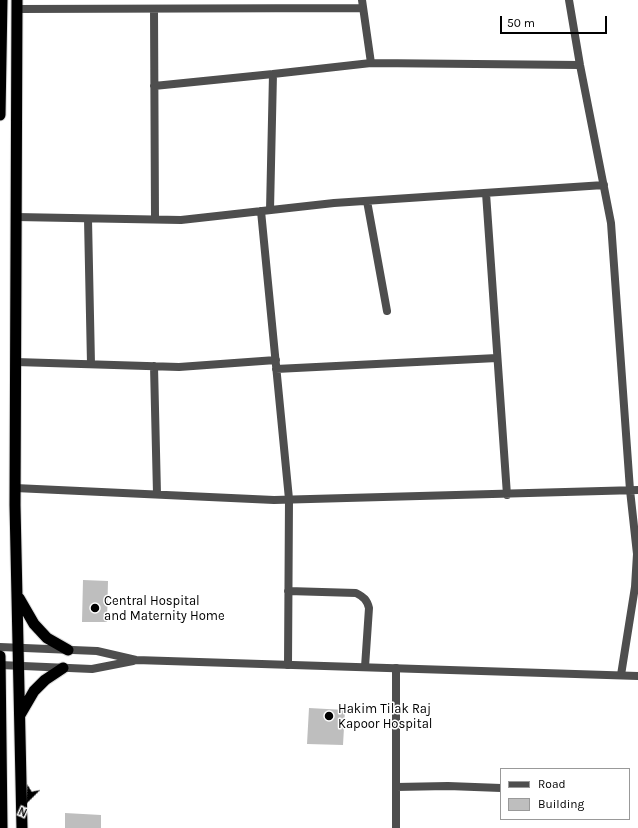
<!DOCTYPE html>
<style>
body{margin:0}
#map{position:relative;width:638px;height:828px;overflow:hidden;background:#fff;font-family:Karla,sans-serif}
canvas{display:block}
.legend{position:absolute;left:500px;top:768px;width:130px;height:52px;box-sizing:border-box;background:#fff;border:1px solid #999;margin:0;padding:5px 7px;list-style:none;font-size:12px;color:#000}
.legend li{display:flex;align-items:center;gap:8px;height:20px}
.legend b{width:20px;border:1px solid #999}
.north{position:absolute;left:8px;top:780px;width:40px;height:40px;-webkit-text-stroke:3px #fff;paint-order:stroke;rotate:204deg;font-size:11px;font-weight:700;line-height:16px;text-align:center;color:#000}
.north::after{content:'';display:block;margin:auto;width:14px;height:18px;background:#000;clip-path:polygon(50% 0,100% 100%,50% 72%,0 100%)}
.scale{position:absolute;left:500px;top:16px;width:107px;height:18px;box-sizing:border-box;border:2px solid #000;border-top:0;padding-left:5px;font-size:12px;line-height:14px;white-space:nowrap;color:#000;-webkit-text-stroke:3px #fff;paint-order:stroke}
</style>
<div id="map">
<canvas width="638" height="828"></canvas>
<ul class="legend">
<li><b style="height:5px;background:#4e4e4e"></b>Road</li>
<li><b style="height:11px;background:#bebebe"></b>Building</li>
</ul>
<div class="north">N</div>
<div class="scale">50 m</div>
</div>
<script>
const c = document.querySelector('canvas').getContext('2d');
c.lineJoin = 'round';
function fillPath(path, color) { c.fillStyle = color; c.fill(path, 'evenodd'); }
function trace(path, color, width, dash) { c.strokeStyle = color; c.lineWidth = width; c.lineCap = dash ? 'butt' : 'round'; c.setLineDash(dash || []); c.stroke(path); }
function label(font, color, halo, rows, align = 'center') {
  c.font = font + ' Karla,sans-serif'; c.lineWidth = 3; c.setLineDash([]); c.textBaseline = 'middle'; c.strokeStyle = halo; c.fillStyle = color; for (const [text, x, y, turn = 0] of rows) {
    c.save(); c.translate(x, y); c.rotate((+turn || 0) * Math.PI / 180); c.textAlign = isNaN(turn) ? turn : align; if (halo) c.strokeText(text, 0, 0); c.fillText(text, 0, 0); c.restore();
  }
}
fillPath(new Path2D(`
 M 83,580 L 108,581 L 107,622 L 82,622 Z
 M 309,708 L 345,710 L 343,745 L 307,744 Z
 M 65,813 L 101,815 L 101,828 L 65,828 Z`), '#bebebe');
const trunk = new Path2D(`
 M 17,0 L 15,505 L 22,828
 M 0,115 L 2,0
 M 19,598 L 34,624 L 47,638 L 68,650
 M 0,656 L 2,828
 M 20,715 L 34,691 L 45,680 L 63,668`);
trace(trunk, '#dbdbdb', 13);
trace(new Path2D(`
 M 362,0 L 371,63
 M 569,0 L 580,65 L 611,223 L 630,490 L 637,554 L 635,587 L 621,675
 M 17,9 L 363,8
 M 154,9 L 155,219
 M 154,86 L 273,74
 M 486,193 L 507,495
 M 367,201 L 387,311
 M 270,210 L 273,74 L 371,63 L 580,65
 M 261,211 L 289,499 L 288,665
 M 16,217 L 181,220 L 334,203 L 604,185
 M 88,219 L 91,364
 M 16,362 L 179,367 L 276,360
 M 154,366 L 157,494
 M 276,369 L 497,358
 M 15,488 L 274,500 L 638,490
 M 288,591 L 356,593 C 364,597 367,600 369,608 L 365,667
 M 396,787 L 448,786 L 501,788
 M 396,828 L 396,668`), '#4e4e4e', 8);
trace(new Path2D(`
 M 0,647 L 97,651 L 136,660 L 638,676
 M 0,665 L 92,669 L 133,661`), '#4e4e4e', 8);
trace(trunk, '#000', 11);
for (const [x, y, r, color] of [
 [95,608,5,"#000"],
 [329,716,5,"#000"]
]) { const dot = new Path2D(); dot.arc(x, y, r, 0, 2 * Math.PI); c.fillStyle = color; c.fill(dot); trace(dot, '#fff', 1.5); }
label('13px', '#000', '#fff', [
 ["Central Hospital",104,601],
 ["and Maternity Home",104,616],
 ["Hakim Tilak Raj",338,709],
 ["Kapoor Hospital",338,724]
], 'left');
</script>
